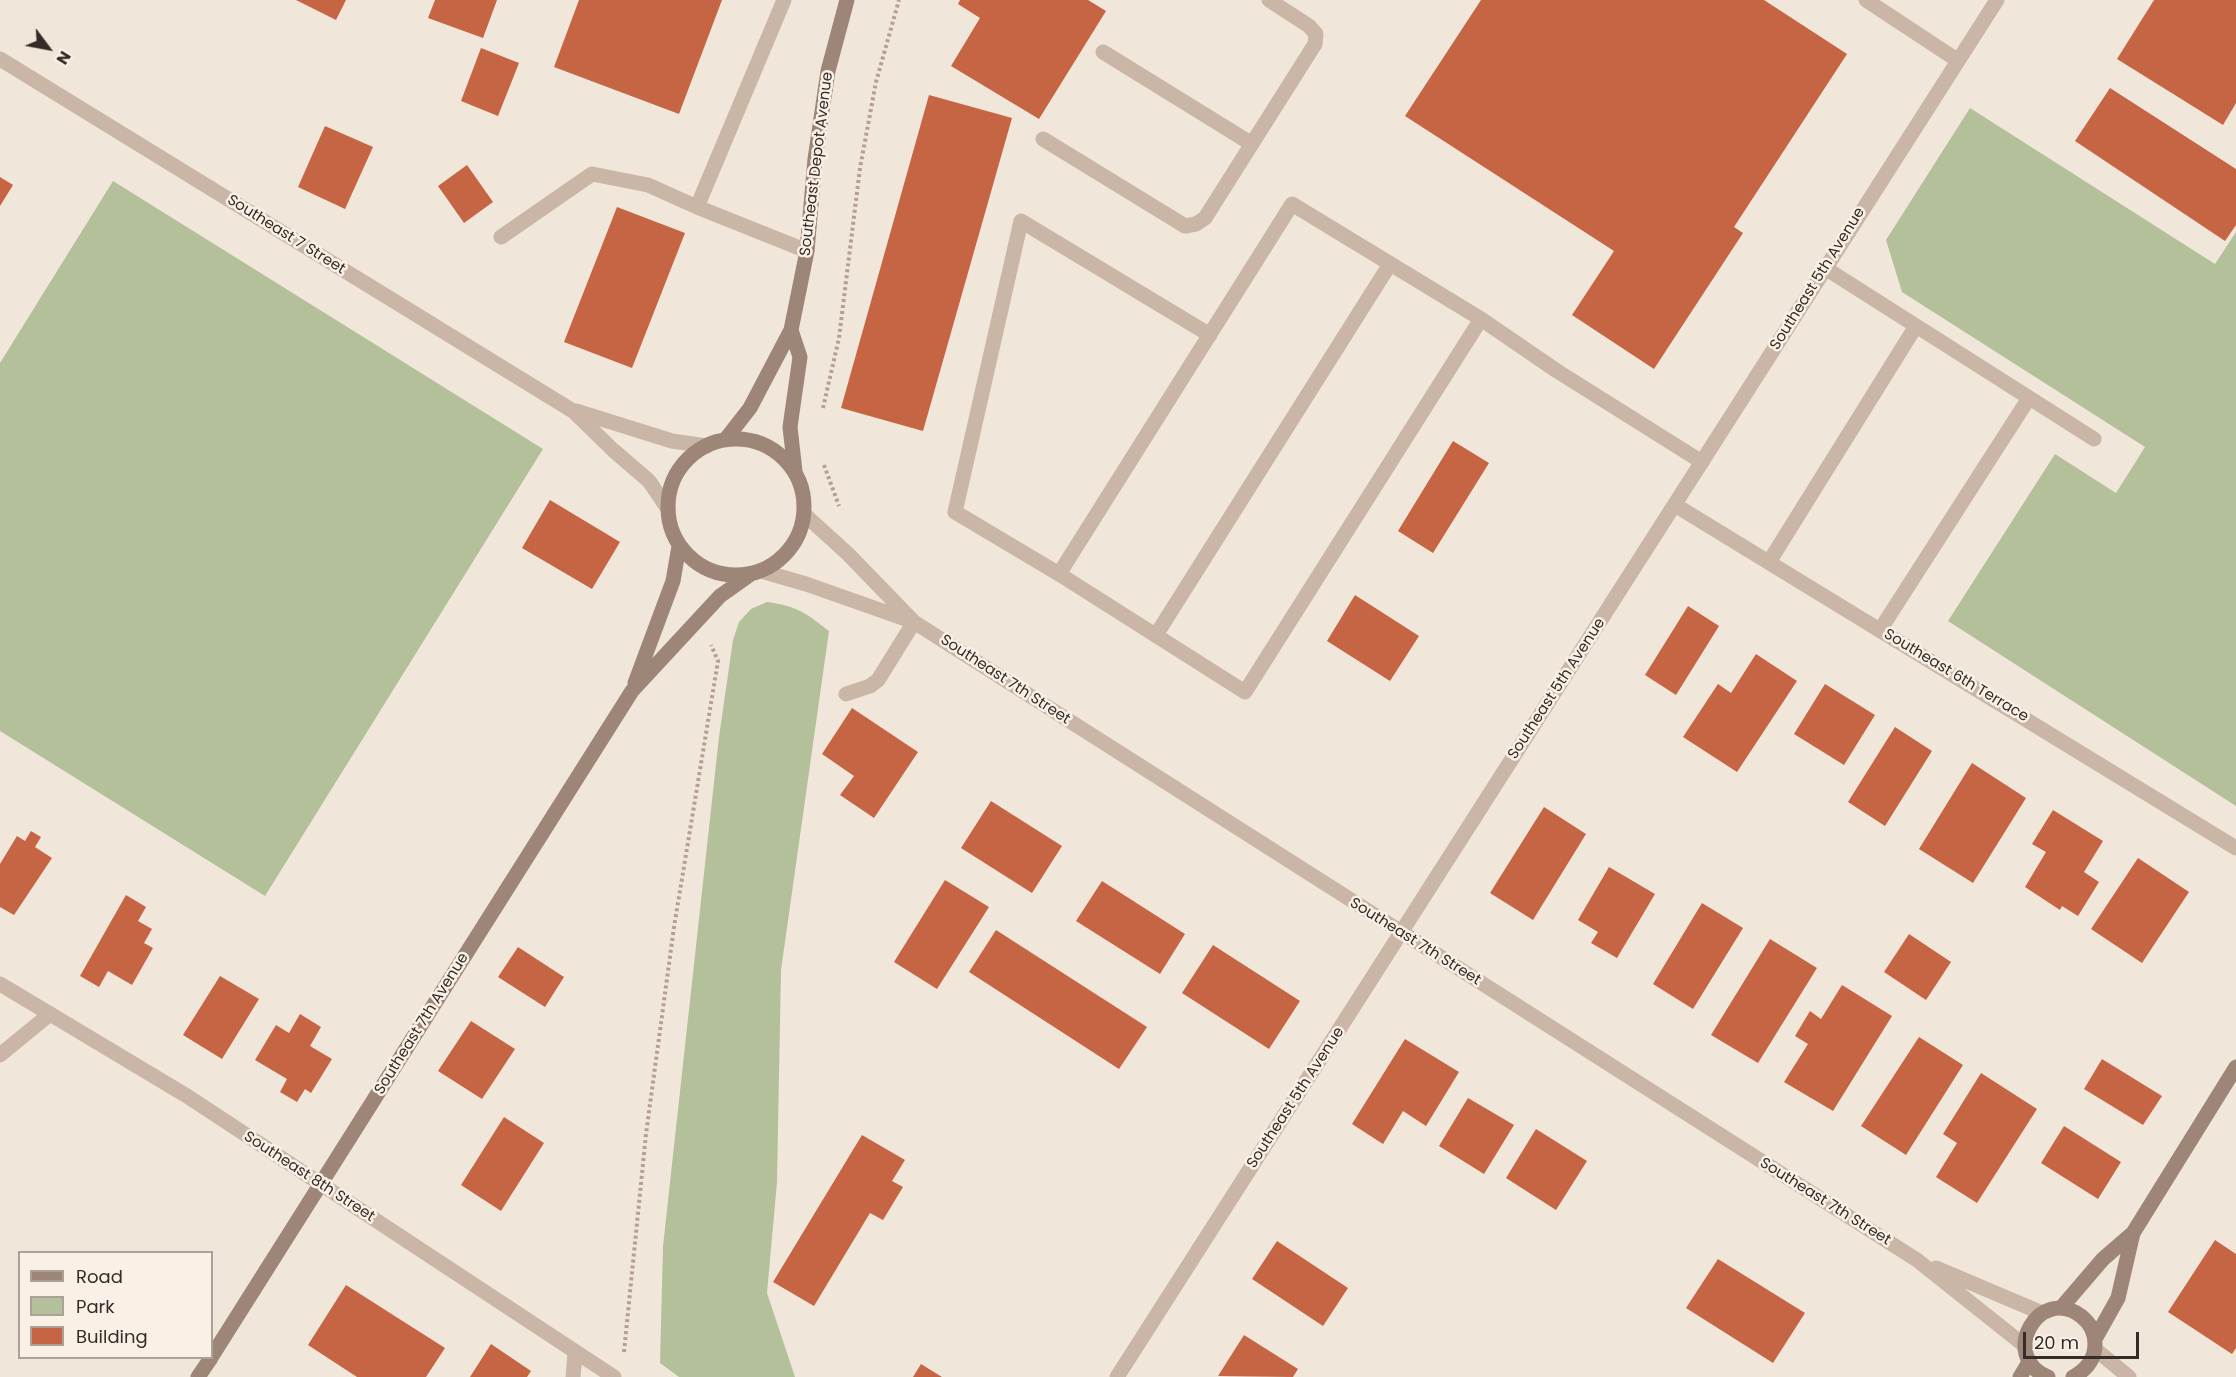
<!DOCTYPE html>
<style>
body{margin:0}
#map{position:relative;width:2236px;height:1377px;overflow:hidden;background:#f1e6da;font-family:Poppins,sans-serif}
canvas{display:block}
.legend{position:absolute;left:18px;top:1251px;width:195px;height:108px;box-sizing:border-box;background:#f9f0e6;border:2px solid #aba19a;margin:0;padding:8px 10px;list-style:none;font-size:18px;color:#352b27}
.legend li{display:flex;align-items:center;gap:12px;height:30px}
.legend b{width:30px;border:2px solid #aba19a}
.north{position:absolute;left:18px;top:18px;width:60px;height:60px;-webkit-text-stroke:4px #f9f0e6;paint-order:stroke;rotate:122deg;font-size:16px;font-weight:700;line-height:24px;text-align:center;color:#352b27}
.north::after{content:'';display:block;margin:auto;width:21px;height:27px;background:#352b27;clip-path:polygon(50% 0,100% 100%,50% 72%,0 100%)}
.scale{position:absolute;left:2023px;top:1332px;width:116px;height:27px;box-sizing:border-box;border:3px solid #352b27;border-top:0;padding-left:8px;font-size:18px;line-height:21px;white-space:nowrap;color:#352b27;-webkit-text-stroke:4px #f9f0e6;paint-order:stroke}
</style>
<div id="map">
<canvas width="2236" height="1377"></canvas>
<ul class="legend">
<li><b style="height:8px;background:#9d8577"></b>Road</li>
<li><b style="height:16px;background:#b3c09a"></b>Park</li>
<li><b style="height:16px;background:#c56544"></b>Building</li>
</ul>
<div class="north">N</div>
<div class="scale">20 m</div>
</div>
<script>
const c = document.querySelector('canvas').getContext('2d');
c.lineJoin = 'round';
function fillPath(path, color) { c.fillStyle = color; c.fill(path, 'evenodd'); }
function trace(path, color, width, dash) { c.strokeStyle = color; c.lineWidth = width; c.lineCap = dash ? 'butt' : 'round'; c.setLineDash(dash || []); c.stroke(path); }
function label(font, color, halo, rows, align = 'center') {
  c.font = font + ' Poppins,sans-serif'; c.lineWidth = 5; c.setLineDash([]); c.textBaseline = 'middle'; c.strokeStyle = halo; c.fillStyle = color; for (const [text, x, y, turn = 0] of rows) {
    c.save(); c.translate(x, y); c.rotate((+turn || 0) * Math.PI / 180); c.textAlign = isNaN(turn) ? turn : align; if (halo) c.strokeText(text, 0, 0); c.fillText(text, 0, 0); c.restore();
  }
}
fillPath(new Path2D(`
 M 1970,108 L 2215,264 L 2236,232 L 2236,806 L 1948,621 L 2055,454 L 2116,493 L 2145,447 L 1902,292 L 1886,240 Z
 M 113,181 L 543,449 L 265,896 L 0,731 L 0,363 Z
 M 767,602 C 797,606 806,613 829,631 L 781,970 L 777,1182 L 767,1293 L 795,1377 L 679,1377 L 660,1363 L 663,1246 L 719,737 L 733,640 L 739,622 L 751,609 Z`), '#b3c09a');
fillPath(new Path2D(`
 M 296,0 L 346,0 L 336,20 Z
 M 435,0 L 497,0 L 483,38 L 428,18 Z
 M 579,0 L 722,0 L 679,114 L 554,67 Z
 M 960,0 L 1088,0 L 1106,11 L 1039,119 L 951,66 L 980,18 L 958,4 Z
 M 1481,0 L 1764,0 L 1847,54 L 1734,227 L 1743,233 L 1654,369 L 1572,315 L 1614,251 L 1405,116 Z
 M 2154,0 L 2236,0 L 2236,103 L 2223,125 L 2117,59 Z
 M 481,48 L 519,63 L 498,116 L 461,101 Z
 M 2110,88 L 2236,169 L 2236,225 L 2225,241 L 2075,141 Z
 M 929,95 L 1012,118 L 923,431 L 841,408 Z
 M 325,126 L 373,147 L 345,209 L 298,187 Z
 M 467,165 L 493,202 L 464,223 L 438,186 Z
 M 0,177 L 13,185 L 0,206 Z
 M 617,207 L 685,233 L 632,368 L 564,342 Z
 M 1453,441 L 1489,463 L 1433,553 L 1398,531 Z
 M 550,500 L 620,542 L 592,589 L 522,548 Z
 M 1355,595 L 1419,636 L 1390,681 L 1327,641 Z
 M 1688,606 L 1719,626 L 1676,695 L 1645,675 Z
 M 1756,654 L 1797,681 L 1737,772 L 1683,737 L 1718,684 L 1731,693 Z
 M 1825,684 L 1875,715 L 1844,765 L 1794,734 Z
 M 852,708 L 918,752 L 874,818 L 840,795 L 854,776 L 822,754 Z
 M 1895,727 L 1932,751 L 1885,826 L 1848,802 Z
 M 1972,763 L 2026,798 L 1973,883 L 1919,849 Z
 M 991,801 L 1062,846 L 1032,893 L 961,848 Z
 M 1544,807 L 1586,834 L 1533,920 L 1490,893 Z
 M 2053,810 L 2103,841 L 2084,872 L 2099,882 L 2078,916 L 2062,906 L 2060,910 L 2025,887 L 2046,852 L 2032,844 Z
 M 31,831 L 41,837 L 35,847 L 52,858 L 14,915 L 0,907 L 0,864 L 17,836 L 25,841 Z
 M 2138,858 L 2189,892 L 2142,963 L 2091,929 Z
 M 1609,867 L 1655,894 L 1617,958 L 1591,943 L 1598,932 L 1578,920 Z
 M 945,880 L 989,907 L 937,989 L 894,962 Z
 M 1102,881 L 1185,934 L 1160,974 L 1076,921 Z
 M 126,895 L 146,907 L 138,921 L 152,929 L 144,943 L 153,948 L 132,985 L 108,971 L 99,987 L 80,976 Z
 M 1702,903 L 1743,928 L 1693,1009 L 1653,984 Z
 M 996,930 L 1147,1027 L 1119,1069 L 969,972 Z
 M 1909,934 L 1951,962 L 1926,1000 L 1884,972 Z
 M 1770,939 L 1817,968 L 1758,1063 L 1711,1035 Z
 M 1213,945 L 1300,1001 L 1269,1049 L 1182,993 Z
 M 518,947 L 564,977 L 545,1007 L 498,977 Z
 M 220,976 L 259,999 L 222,1059 L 183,1035 Z
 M 1842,985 L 1892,1016 L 1833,1111 L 1784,1082 L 1808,1044 L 1795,1036 L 1810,1011 L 1821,1019 Z
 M 300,1014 L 321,1027 L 310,1046 L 332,1059 L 311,1093 L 305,1089 L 297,1102 L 280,1092 L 287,1079 L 255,1060 L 276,1025 L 289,1033 Z
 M 471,1021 L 515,1049 L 482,1099 L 438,1071 Z
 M 1919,1037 L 1963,1065 L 1906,1155 L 1861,1126 Z
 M 1405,1039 L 1459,1072 L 1426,1126 L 1403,1111 L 1383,1144 L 1352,1124 Z
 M 2102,1059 L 2162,1096 L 2143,1125 L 2084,1089 Z
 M 1981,1073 L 2037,1109 L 1977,1203 L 1936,1177 L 1957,1143 L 1943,1134 Z
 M 1468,1098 L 1514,1125 L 1484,1174 L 1439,1146 Z
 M 504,1117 L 544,1143 L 501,1211 L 461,1185 Z
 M 2064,1126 L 2121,1162 L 2098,1199 L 2041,1163 Z
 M 1536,1129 L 1587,1161 L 1556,1210 L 1506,1178 Z
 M 862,1135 L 905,1160 L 892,1181 L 903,1187 L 883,1220 L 870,1213 L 814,1306 L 773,1282 Z
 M 2215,1240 L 2236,1254 L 2236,1348 L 2232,1354 L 2168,1312 Z
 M 1277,1241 L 1348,1288 L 1323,1326 L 1252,1279 Z
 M 1718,1259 L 1805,1313 L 1773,1363 L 1686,1308 Z
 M 346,1285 L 445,1348 L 426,1377 L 357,1377 L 308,1345 Z
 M 1244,1335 L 1298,1369 L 1293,1377 L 1218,1376 Z
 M 491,1344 L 531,1371 L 527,1377 L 470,1377 Z
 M 921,1364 L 942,1377 L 913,1377 Z`), '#c56544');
trace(new Path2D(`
 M 823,408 L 839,338 L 860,168 L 876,82 L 899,0
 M 824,465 L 839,506
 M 624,1352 L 646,1134 L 674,927 L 718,661 L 711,645`), '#b5a090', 4, [3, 3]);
trace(new Path2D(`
 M 784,0 L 697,207 L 807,251
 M 1103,52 L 1252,144
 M 1043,139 L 1185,226 L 1196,224 L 1205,218 L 1315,44 L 1316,34 L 1309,26 L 1269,0
 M 501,237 L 592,174 L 648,185 L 697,207
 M 1825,268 L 2094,439
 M 1481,319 L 1245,692 L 1059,574 L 1292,204 L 1481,319 L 1557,371 L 1702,462
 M 1769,562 L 1916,326
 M 1059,574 L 955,512 L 1021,221 L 1210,335
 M 1880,630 L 2029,398
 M 1156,635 L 1390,264
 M 846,694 L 870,686 L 878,680 L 914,622
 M 0,1055 L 50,1014`), '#c9b6a6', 15);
trace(new Path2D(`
 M 1866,0 L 1957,60
 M 0,59 L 573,411 L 613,450 L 649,481 L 668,509
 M 576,411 L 672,441 L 707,446
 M 1675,505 L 2236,848
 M 804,514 L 848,554 L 912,620
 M 761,571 L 806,584 L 914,622 L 1917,1260 L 2025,1346
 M 0,984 L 187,1096 L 614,1377
 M 1936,1268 L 2042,1313
 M 2095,1349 L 2129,1377
 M 573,1377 L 575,1353
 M 1117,1377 L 1997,0`), '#c9b6a6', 15);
trace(new Path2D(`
 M 791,330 L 800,357 L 790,427 L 795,471
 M668 507a68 68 0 1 1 136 0a68 68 0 1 1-136 0Z
 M 725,440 L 750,408 L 791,330 L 807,251 L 815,159 L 828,71 L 847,0
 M 635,683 L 673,581 L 679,546
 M 2061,1308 L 2103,1259 L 2133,1233 L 2236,1067
 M 2095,1339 L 2118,1298 L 2133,1233
 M 212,1356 L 632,691 L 720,596 L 751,574
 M 198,1377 L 211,1358
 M 2020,1377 L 2029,1362
 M 2048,1377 C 1998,1357 2039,1284 2081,1316 C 2090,1323 2095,1333 2095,1344 C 2095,1360 2086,1370 2073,1377`), '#9d8577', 15);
label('15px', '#352b27', '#f9f0e6', [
 ["Southeast Depot Avenue",817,164,-83],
 ["Southeast 7 Street",286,235,32],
 ["Southeast 5th Avenue",1818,279,-58],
 ["Southeast 6th Terrace",1956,676,31],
 ["Southeast 7th Street",1005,680,33],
 ["Southeast 5th Avenue",1557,689,-57],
 ["Southeast 7th Street",1415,942,32],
 ["Southeast 7th Avenue",422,1024,-58],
 ["Southeast 5th Avenue",1296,1098,-57],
 ["Southeast 8th Street",309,1177,33],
 ["Southeast 7th Street",1825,1202,32]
]);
</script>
